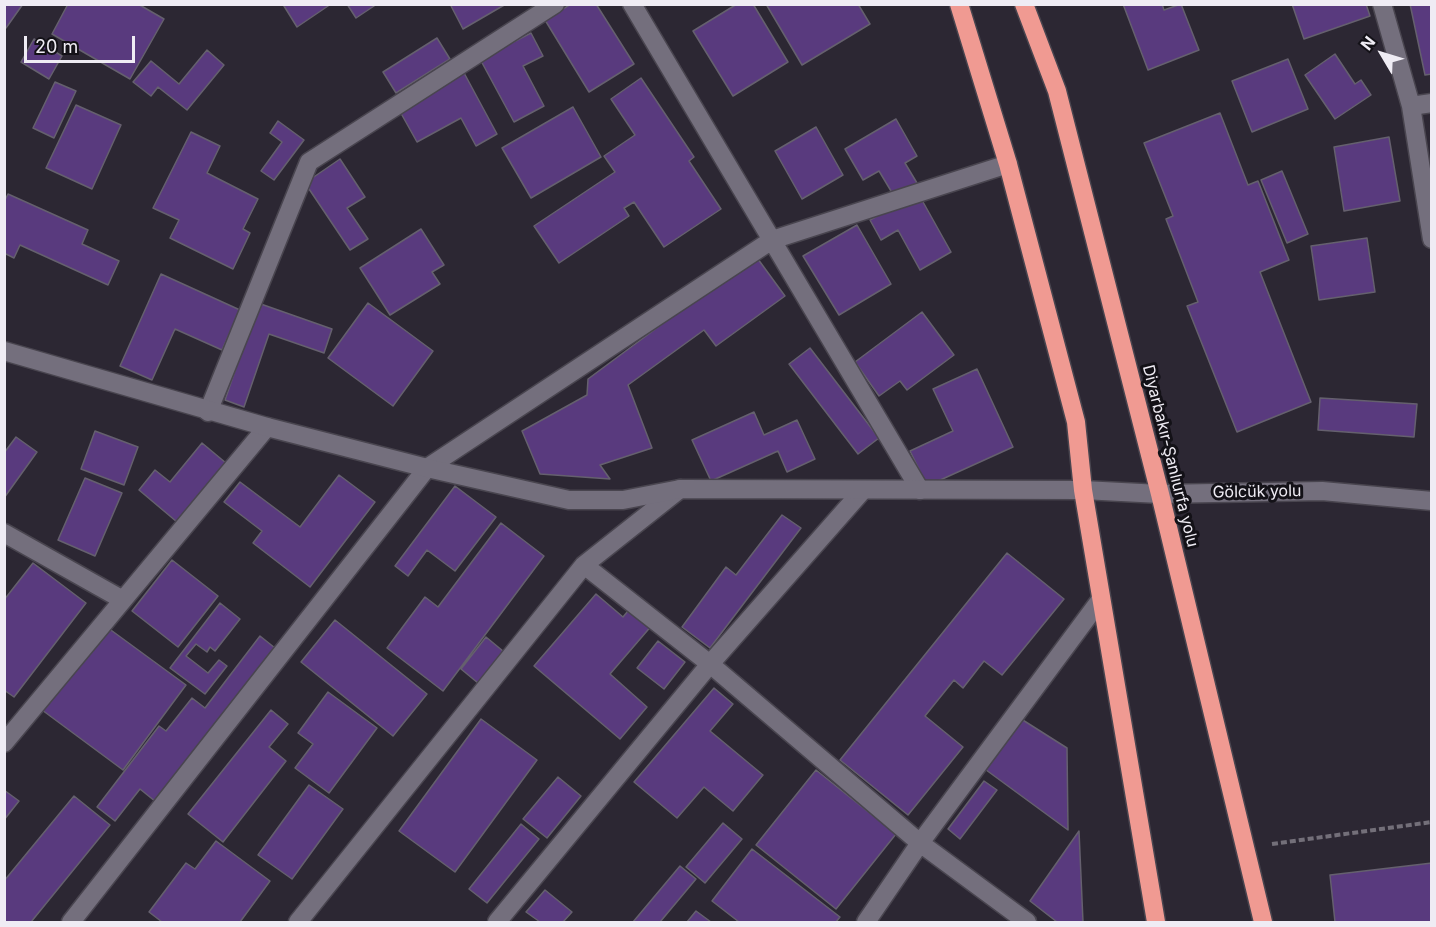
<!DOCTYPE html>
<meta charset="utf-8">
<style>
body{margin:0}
#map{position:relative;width:1436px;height:927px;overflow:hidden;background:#2c2733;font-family:Inter,sans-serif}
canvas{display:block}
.frame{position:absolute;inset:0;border:6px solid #efecf4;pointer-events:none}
.north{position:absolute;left:1352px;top:24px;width:60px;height:60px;-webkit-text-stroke:4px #131117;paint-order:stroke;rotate:308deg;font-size:16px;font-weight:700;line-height:24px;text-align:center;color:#efecf4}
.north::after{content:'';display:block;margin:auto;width:21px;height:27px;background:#efecf4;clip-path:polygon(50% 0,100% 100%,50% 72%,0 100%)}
.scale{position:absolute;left:24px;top:36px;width:111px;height:27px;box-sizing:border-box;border:3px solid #efecf4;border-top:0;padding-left:8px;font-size:18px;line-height:21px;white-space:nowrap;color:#efecf4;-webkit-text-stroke:4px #131117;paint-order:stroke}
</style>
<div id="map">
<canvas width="1436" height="927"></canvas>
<div class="frame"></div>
<div class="north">N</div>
<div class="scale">20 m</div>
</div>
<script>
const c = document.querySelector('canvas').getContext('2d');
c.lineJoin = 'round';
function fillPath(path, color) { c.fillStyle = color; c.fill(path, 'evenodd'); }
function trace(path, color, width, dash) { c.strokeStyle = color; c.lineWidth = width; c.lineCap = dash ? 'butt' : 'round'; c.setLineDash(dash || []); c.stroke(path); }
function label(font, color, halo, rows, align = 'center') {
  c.font = font + ' Inter,sans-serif'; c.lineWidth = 6; c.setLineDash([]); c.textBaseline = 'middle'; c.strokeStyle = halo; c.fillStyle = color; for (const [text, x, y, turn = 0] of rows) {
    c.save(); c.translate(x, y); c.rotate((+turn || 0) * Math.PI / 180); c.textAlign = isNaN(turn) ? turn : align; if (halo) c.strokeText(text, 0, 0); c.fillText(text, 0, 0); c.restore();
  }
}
const building = new Path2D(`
 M 4,4 L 23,4 L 6,28 L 4,27 Z
 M 68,4 L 138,4 L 164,19 L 130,79 L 52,34 Z
 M 286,4 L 331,4 L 297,27 L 284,6 Z
 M 347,4 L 377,4 L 356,18 Z
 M 450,4 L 506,4 L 463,29 Z
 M 571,4 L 596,4 L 634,64 L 589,92 L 545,20 Z
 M 737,4 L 753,4 L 788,62 L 733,96 L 693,31 Z
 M 766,4 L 858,4 L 870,24 L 802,65 Z
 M 1123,4 L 1162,4 L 1164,10 L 1181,4 L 1199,50 L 1148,70 Z
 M 1292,4 L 1366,4 L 1370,16 L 1304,39 Z
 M 1410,4 L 1432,4 L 1432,74 L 1425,75 Z
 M 531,33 L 543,56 L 523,66 L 544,106 L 514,122 L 480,59 Z
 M 437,38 L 450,59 L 396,93 L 383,72 Z
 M 34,39 L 62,56 L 49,79 L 21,62 Z
 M 207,50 L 224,65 L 187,110 L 158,87 L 151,96 L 133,82 L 151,61 L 179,84 Z
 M 1335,54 L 1355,84 L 1361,80 L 1371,95 L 1335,119 L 1305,75 Z
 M 1288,59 L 1308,109 L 1252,132 L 1232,81 Z
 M 463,71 L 497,134 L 476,146 L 461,118 L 417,142 L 398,108 Z
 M 641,78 L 694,157 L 689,161 L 721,209 L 664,247 L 634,202 L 624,208 L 629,216 L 559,263 L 534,226 L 615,172 L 604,156 L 635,135 L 611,99 Z
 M 55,82 L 76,91 L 54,138 L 33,128 Z
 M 76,105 L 121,125 L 92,189 L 46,168 Z
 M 573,107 L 601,157 L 531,198 L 502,148 Z
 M 1220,113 L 1248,185 L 1258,181 L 1289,260 L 1260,272 L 1311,402 L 1237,432 L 1187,306 L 1198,302 L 1166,219 L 1173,216 L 1144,143 Z
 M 896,119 L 917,156 L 905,163 L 917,183 L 894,196 L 879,171 L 863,180 L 845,149 Z
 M 278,121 L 304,140 L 274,180 L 261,171 L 282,142 L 270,133 Z
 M 816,127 L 843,175 L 802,199 L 775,151 Z
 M 191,132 L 220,146 L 207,173 L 258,199 L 243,229 L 250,233 L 233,269 L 170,238 L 179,220 L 153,208 Z
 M 1389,137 L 1400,201 L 1344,211 L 1334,147 Z
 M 340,159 L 365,197 L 347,208 L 368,239 L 350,250 L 305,183 Z
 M 1282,171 L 1308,234 L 1287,243 L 1261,180 Z
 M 918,193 L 951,252 L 920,270 L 898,230 L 881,240 L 870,220 Z
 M 8,194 L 88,230 L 82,244 L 119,261 L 108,285 L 20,245 L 14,258 L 4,253 L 4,202 Z
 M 857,225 L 891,284 L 839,315 L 803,256 Z
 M 421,229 L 444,265 L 432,272 L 440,284 L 390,315 L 360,268 Z
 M 1367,238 L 1375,292 L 1319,300 L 1311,246 Z
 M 755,255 L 785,296 L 716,346 L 704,330 L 628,385 L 652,448 L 600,465 L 610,479 L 540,474 L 522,431 L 587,395 L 588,379 Z
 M 161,274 L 240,310 L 222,350 L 175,329 L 152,380 L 120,366 Z
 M 258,303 L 332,329 L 324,353 L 269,334 L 244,407 L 225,400 Z
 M 368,303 L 433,351 L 393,406 L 328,358 Z
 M 922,312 L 954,355 L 907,390 L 900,381 L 879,396 L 855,362 Z
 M 810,348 L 879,438 L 858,454 L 789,364 Z
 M 977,369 L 1013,447 L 927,486 L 910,451 L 953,431 L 933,389 Z
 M 1320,398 L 1417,404 L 1414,437 L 1318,430 Z
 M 754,412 L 764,435 L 797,420 L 815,459 L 787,472 L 778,451 L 711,481 L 692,440 Z
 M 95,431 L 138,447 L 124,485 L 81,469 Z
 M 16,437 L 37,452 L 4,498 L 4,453 Z
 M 202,443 L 226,463 L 177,522 L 139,490 L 155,470 L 170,482 Z
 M 339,475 L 375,502 L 310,587 L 253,543 L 262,531 L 224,502 L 240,482 L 300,527 Z
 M 85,478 L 122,493 L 95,556 L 58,540 Z
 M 455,486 L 496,517 L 455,571 L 427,550 L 408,576 L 395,566 Z
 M 782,515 L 801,528 L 710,648 L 682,627 L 726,567 L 736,575 Z
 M 501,523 L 544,556 L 443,691 L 387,648 L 425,597 L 438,607 Z
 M 1007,553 L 1064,599 L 1002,675 L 984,661 L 963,688 L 954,680 L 925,716 L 963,747 L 908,815 L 840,760 Z
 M 172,560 L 218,596 L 178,647 L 132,611 Z
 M 33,563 L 86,603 L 14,697 L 4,690 L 4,600 Z
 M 596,594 L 623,617 L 632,606 L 653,624 L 610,674 L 647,707 L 620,739 L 534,666 Z
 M 220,603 L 240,619 L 215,651 L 210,647 L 207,652 L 196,644 L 186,656 L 208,673 L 219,660 L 227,666 L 205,694 L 170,668 Z
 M 335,620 L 427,694 L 393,736 L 301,662 Z
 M 104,625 L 186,685 L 123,770 L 42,710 Z
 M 260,636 L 275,648 L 156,802 L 140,789 L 115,821 L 97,807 L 159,726 L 166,731 L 192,698 L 205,708 Z
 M 486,637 L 509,656 L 484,688 L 461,669 Z
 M 658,641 L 685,662 L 664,689 L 637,668 Z
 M 714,688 L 733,704 L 710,731 L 763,775 L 733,811 L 704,787 L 677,818 L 634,782 Z
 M 328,692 L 377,728 L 329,793 L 295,768 L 313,744 L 298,733 Z
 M 271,710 L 288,724 L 269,747 L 286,761 L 223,842 L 188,814 Z
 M 1018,717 L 1067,748 L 1068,830 L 982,767 Z
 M 481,719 L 537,760 L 455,872 L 399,831 Z
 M 816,770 L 896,834 L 836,909 L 756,845 Z
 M 558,777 L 581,796 L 547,838 L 523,819 Z
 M 984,781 L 997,790 L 960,839 L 948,829 Z
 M 309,785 L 343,809 L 292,879 L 258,855 Z
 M 4,790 L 19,801 L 4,820 Z
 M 74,796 L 110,825 L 31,922 L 4,922 L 4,881 Z
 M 723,823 L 742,839 L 705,883 L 686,867 Z
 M 521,824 L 539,839 L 487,903 L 469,889 Z
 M 1079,831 L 1083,922 L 1057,922 L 1030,901 Z
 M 216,841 L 270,881 L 240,922 L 162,922 L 149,912 L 186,863 L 195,869 Z
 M 752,849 L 840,917 L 836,922 L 739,922 L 712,901 Z
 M 1432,863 L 1432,922 L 1335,922 L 1330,875 Z
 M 680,866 L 696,879 L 660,922 L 633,922 Z
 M 545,890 L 572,912 L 563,922 L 540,922 L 526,912 Z
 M 696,911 L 711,922 L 687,922 Z`);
fillPath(building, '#593a7e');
trace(building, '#65606e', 1.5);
const street = new Path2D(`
 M 632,4 L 920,490
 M 1382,4 L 1411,106 L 1432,239
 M 1411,106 L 1432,103
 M 208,412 L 309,162 L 555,4
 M 4,533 L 123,600
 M 584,565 L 710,664 L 863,490
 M 4,743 L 267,427
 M 71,922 L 427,468 L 772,240 L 1008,164
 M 298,922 L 584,565 L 680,489
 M 497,922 L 710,664 L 920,843 L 866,922
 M 1027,922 L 920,843 L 1101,599`);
const secondary = new Path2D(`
 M 4,351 L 267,427 L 427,468 L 569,500 L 623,500 L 680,489 L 1083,490 L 1160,494 L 1322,491 L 1432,501`);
const highway = new Path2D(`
 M 959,4 L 1008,164 L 1076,422 L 1083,490 L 1156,922
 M 1024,4 L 1057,91 L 1160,494 L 1263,922`);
trace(street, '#49454f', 21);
trace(secondary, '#49454f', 21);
trace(highway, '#49454f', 21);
trace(new Path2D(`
 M 1272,844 L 1432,822`), '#736f79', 4, [6, 3]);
trace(street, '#746f7d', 18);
trace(secondary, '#746f7d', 18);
trace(highway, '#f09a92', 18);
label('16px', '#efecf4', '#131117', [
 ["Diyarbakır-Şanlıurfa yolu",1170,456,76],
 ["Gölcük yolu",1257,492,-1]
]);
</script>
